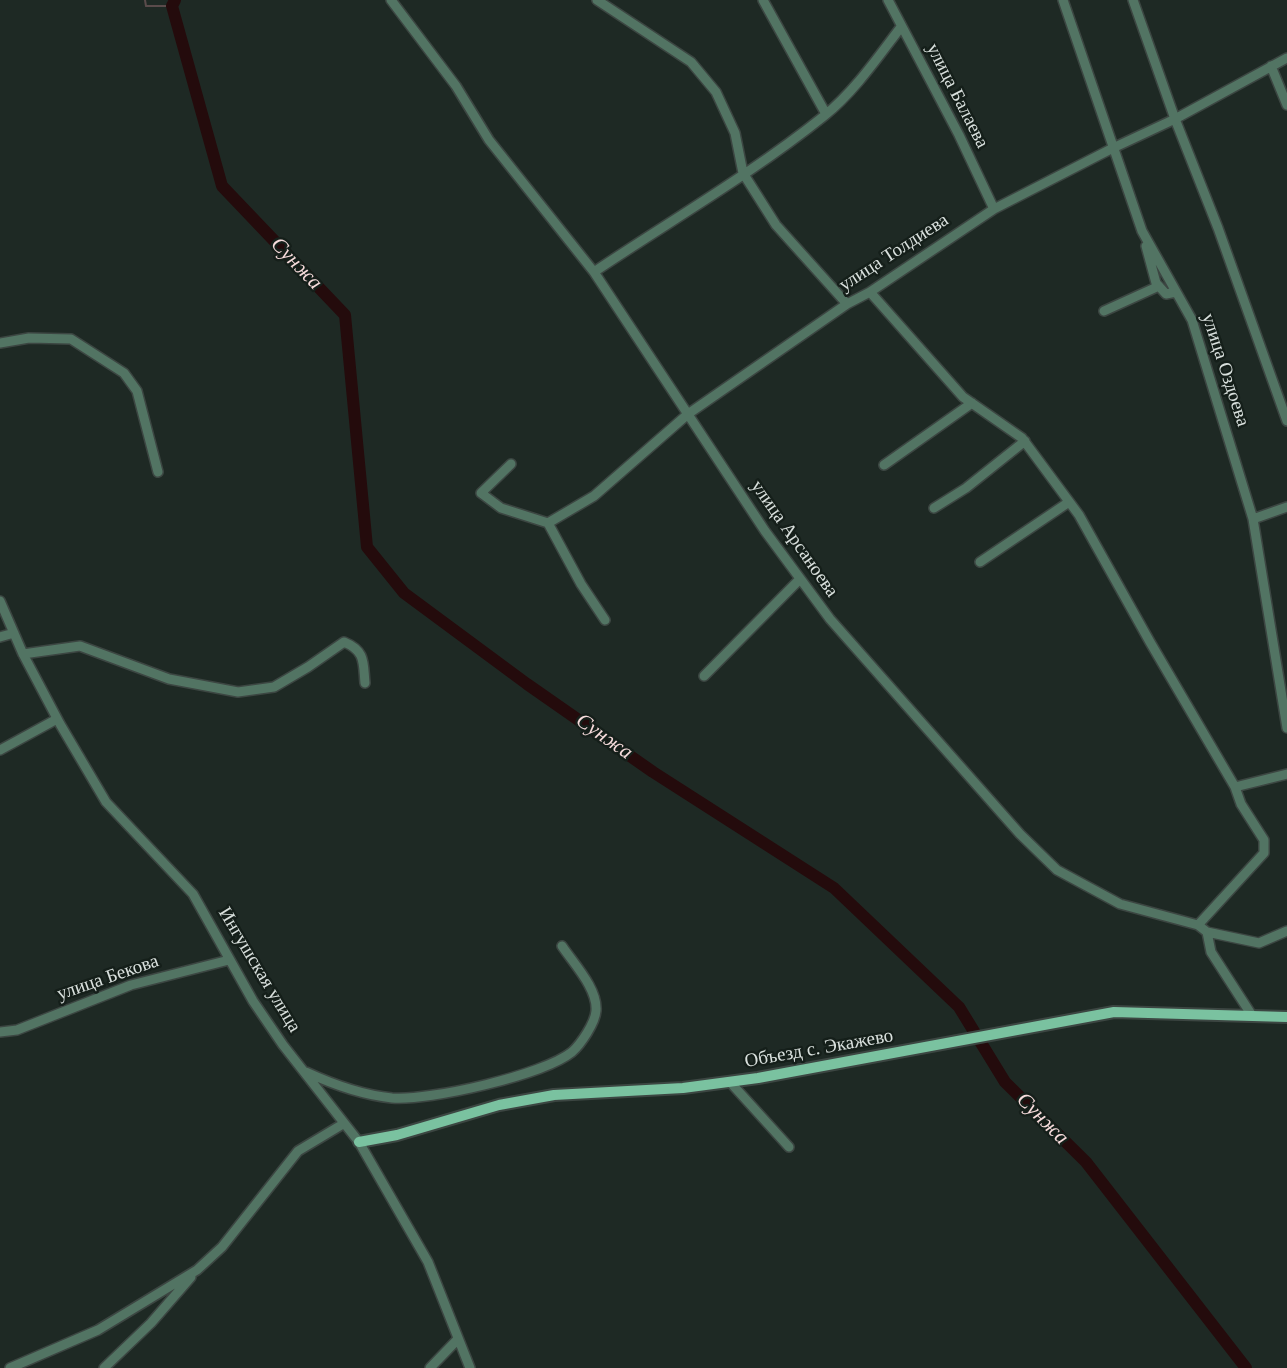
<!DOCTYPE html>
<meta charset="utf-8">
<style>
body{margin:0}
canvas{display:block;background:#1e2924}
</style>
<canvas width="1287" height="1368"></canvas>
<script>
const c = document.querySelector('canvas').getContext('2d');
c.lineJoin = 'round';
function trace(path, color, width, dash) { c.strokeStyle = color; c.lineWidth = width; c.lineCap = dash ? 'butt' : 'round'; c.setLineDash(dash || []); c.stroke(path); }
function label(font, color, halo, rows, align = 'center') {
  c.font = font + ' Georgia,serif'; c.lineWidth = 5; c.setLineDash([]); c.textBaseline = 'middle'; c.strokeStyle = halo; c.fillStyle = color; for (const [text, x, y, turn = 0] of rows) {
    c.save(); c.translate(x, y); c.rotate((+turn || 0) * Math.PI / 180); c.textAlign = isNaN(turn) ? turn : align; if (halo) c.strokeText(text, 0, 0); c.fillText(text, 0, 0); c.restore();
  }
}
trace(new Path2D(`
 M 145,0 L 146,6 L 172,6`), '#5a4b4b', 2);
trace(new Path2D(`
 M 175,0 L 172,6 L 222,186 L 345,315 L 367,547 L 404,593 L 527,684 L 653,772 L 834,888 L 959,1007 L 1005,1082 L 1086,1162 L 1246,1368`), '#240b0c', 12);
const minor = new Path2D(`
 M 391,0 L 456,86 L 489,140 L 594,272 L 765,531 L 830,619 L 1020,834 L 1057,870 L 1120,904 L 1198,925 L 1207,932 L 1259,943 L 1287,931
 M 597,0 L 691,62 L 716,92 L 735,133 L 743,173 L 776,225 L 847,304
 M 763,0 L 826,114
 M 888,0 L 959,135 L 994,209
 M 1063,0 L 1142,231 L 1192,320 L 1253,519 L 1287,728
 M 1133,0 L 1175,119 L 1218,228 L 1287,421
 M 1271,66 L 1287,105
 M 1146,246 L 1156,283 L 1166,294 L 1176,292
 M 594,272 C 670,221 753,173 824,116 C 854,92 878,57 901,27
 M 870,292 L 963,397 L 1022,438 L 1079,515 L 1150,642 L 1235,787 L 1287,774
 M 1104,311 L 1159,286
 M 0,343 L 29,338 L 71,339 L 124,373 L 137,391 L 158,472
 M 511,464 L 481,493 L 501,508 L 548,523 L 581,584 L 605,620
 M 884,465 L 972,403
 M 934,508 L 966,488 L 1025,441
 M 1253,519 L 1287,507
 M 548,523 L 594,496 L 688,414 L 847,304 L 870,292 L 994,209 L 1113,148 L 1175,119 L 1287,58
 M 980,562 L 1069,502
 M 0,601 L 23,654 L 60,724 L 106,802 L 193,894 L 253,1001 L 283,1045 L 359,1142 L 428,1262 L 470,1368
 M 0,637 L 14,633
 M 23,654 L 80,646 L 169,679 L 238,692 L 274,687 L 308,667 L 344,642 C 366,651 363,663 365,683
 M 704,676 L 800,579
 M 0,750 L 57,719
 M 1198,925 L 1264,853 L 1264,840 L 1241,804 L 1235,787
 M 1207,932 L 1211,952 L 1251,1014
 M 0,1032 L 17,1030 L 131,985 L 229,960
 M 306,1072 C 332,1084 363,1095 392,1098 C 430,1101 543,1075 572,1052 C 581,1044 595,1023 596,1011 C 598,989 574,964 562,946
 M 730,1082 L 789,1147
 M 10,1368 L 98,1330 L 197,1270 L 222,1247 L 298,1151 L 343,1124
 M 104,1368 L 151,1323 L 191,1277
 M 430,1368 L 458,1339`);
const major = new Path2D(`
 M 359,1142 L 397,1135 L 499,1105 L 554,1095 L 683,1088 L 758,1078 L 1114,1012 L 1287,1017`);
trace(minor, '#3c4642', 12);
trace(major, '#3c4642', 14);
trace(minor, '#527463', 9);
trace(major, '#7ac2a0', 10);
label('19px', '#d9e0dd', '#151f1a', [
 ["улица Балаева",957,96,63],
 ["улица Толдиева",894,253,-33],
 ["улица Оздоева",1225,370,72],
 ["улица Арсаноева",794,539,55],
 ["Ингушская улица",259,970,59],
 ["улица Бекова",108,978,-19],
 ["Объезд с. Экажево",819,1049,-10]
]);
label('italic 21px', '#f7dcdc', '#151f1a', [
 ["Сунжа",296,264,46],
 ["Сунжа",604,737,35],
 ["Сунжа",1042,1119,45]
]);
</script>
